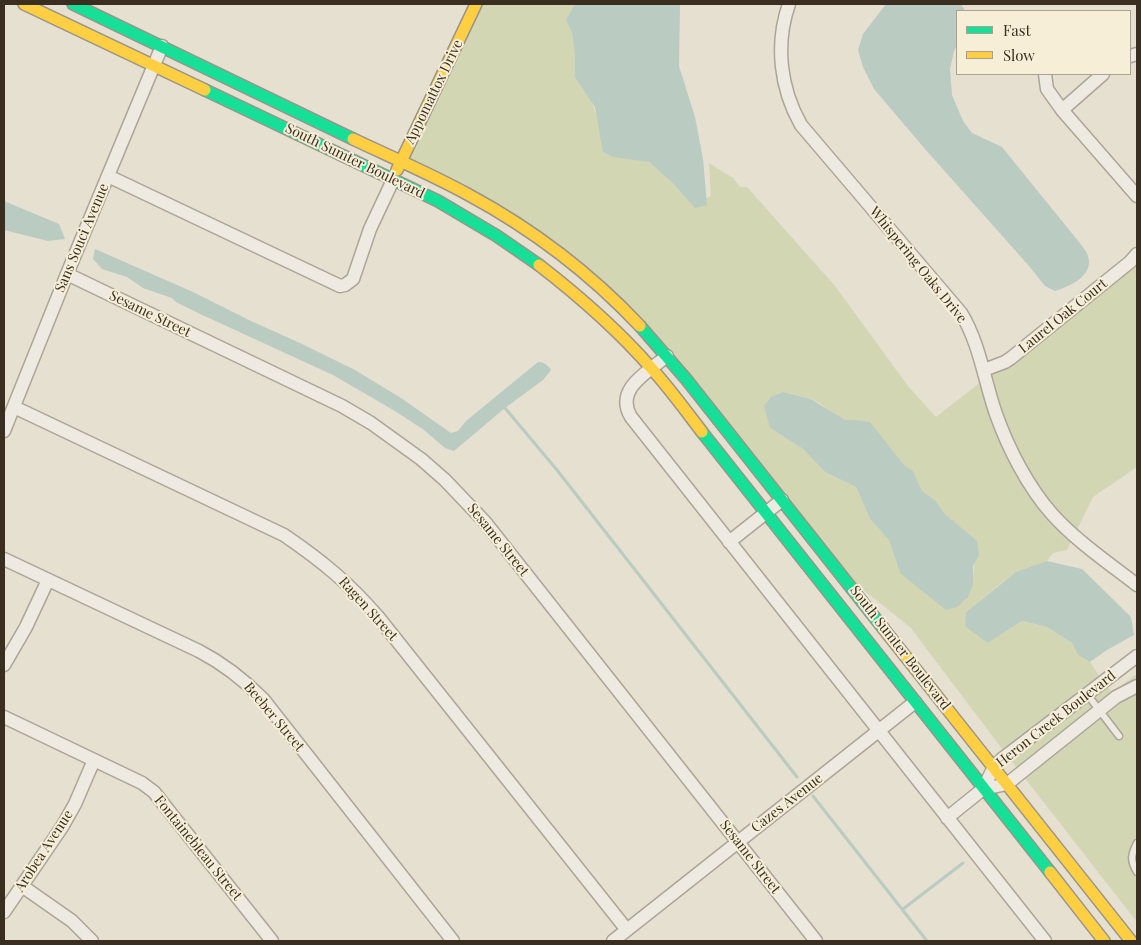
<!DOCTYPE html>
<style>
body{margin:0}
#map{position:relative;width:1141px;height:945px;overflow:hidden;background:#e5e0d0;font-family:"Playfair Display",serif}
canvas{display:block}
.frame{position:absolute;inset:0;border:5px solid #3a2e20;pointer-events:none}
.legend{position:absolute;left:956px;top:10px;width:175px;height:65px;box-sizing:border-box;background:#f6eed7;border:1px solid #aba18e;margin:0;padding:6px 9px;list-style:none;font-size:15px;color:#3a2e20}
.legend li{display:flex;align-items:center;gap:10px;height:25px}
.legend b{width:25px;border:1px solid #aba18e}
</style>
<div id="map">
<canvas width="1141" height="945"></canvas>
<div class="frame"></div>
<ul class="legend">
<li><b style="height:6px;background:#16e098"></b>Fast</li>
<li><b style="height:6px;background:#ffcf43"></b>Slow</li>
</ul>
</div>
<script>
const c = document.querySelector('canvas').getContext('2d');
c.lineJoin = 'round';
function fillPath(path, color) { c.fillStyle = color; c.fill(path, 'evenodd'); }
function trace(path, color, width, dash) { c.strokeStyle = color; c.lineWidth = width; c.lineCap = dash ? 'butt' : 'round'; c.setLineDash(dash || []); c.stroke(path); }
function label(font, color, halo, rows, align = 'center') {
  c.font = font + ' "Playfair Display",serif'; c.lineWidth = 4; c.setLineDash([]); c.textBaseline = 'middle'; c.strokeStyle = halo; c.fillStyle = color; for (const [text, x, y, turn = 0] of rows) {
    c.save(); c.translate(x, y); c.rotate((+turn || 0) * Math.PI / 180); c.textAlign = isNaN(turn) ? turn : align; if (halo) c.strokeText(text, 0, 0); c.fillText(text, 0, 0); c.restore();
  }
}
fillPath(new Path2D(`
 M 483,4 L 577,4 L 592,101 L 605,143 L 635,152 L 701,201 L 711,196 L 709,163 L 733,178 L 740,187 L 747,187 L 835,286 L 908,386 L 936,417 L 1137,259 L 1137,467 L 1093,497 L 1067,550 L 1053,553 L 1047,561 L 1023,570 L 1004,581 L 966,612 L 988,643 L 1022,621 L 1047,627 L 1072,643 L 1078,655 L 1090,662 L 1100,677 L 1003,750 L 910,627 L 856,584 L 629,307 L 408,159 ZM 783,392 L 812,399 L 821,404 L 913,472 L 922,491 L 935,500 L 945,514 L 977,542 C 976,557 973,569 973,584 L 900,573 L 889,540 L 870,519 L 856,487 L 825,472 L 803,449 L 770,428 Z
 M 1137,674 L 1137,679 L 1112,693 L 1017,768 L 1010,759 L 1107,686 L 1112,692 Z
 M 1137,692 L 1137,922 L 1024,777 L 1120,702 Z`), '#d3d6b3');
fillPath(new Path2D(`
 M 575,4 L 680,4 L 679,66 L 695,117 L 703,159 L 707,205 L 695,208 L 673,183 L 649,162 L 613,157 L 603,152 L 595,107 L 575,77 L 575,53 L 572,32 L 566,20 Z
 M 886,4 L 961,4 L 965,11 L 957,11 L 957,45 L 954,51 L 950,69 L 952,95 L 963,121 L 972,133 L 1002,147 L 1079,242 C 1082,246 1087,252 1088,256 C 1094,276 1070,286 1055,291 L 1045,286 L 1029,266 L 925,149 L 874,89 L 863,67 L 858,50 L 863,34 Z
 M 4,201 L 59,224 L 65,239 L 48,241 L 4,230 Z
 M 95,249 L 193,292 L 251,321 L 300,343 L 355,370 L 401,398 L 451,433 L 458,431 L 466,421 L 538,362 C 544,362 548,365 551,370 L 543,380 L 505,408 L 454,451 L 445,448 L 424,430 L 395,411 L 333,375 L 198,313 L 176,302 L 172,298 L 143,288 L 127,277 L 102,269 L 93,259 Z
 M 783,392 L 811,399 L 845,420 L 855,420 L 870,422 L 904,465 L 913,471 L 922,491 L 935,500 L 945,514 L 977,541 L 979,555 L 973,566 L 973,584 L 968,597 L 957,607 L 946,610 L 900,573 L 889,540 L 870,519 L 856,487 L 825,472 L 803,449 L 770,428 L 764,406 L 771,397 Z
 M 1047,561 L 1082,569 L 1131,617 L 1134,635 L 1107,650 L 1090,662 L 1078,655 L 1072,643 L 1047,627 L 1022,621 L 988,643 L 965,626 L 966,612 L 1016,572 Z`), '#bacbc2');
trace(new Path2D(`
 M 505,408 L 557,470 L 797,777
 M 813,796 L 927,941
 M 903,909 L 963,863`), '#bacbc2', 3);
const lane = new Path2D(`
 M 1087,694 L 1119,736
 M 1137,843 C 1131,855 1130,860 1137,872`);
const street = new Path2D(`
 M 789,4 C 775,44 780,88 801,125 L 961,313 C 980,344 984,380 996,414 C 1008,448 1028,487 1052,514 C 1075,540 1110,564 1137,585
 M 1130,56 L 1137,54
 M 1045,74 L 1047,89 L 1062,110
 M 1103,74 L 1062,110 L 1137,196
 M 108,176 L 340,286 L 345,285 L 353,279 L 370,229 L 393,180
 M 67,274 L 342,406 L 371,423 L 421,459 L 445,480 L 485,522 L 816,941
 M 667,356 C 648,372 614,389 631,417 L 1045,941
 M 984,370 L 1005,362 L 1011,358 L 1130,262 L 1137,254
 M 14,407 L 284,535 C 322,561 349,583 379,618 L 627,930
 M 4,431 L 67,274 L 162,46
 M 729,542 L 782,500
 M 4,559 L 199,651 C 224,664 243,679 263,699 L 453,941
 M 4,665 L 26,627 L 48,580
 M 4,717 L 142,783 L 154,792 L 272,941
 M 983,789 L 1007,784 L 1116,697 L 1137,686
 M 947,818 L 983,789 L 994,767 L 1002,759 L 1137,656
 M 22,886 L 72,921 L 92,941
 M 4,912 L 62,827 L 75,804 L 94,760
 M 613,941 L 915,702`);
const fast = new Path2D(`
 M 73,4 L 353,139
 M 205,90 L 438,201 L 497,236 L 539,265
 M 640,326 L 686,379 L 883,628
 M 702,432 L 1050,872`);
const slow = new Path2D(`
 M 24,4 L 205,90
 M 353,139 C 391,157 431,174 469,195 C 532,229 591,274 640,326
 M 397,170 L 476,4
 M 539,265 C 579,296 619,331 652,369 C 670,389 686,411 702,432
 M 883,628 L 1131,941
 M 1050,872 L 1104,941`);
trace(lane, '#aba598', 9);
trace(street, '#aba598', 15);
trace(fast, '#9a9488', 14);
trace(slow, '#9a9488', 14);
trace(lane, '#eeeae2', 6);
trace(street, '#eeeae2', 12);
trace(fast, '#16e098', 11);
trace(slow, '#ffcf43', 11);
label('14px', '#3a2e20', '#f6eed7', [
 ["Appomattox Drive",434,92,-64],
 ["South Sumter Boulevard",355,161,26],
 ["Sans Souci Avenue",82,238,-67],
 ["Whispering Oaks Drive",918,265,51],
 ["Sesame Street",150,314,26],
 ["Laurel Oak Court",1063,316,-39],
 ["Sesame Street",498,540,51],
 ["Ragen Street",368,609,48],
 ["South Sumter Boulevard",900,648,52],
 ["Beeber Street",274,717,50],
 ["Heron Creek Boulevard",1056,719,-38],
 ["Cazes Avenue",787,803,-38],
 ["Fontainebleau Street",198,848,51],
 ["Arobea Avenue",44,851,-57],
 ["Sesame Street",750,857,52]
]);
</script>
